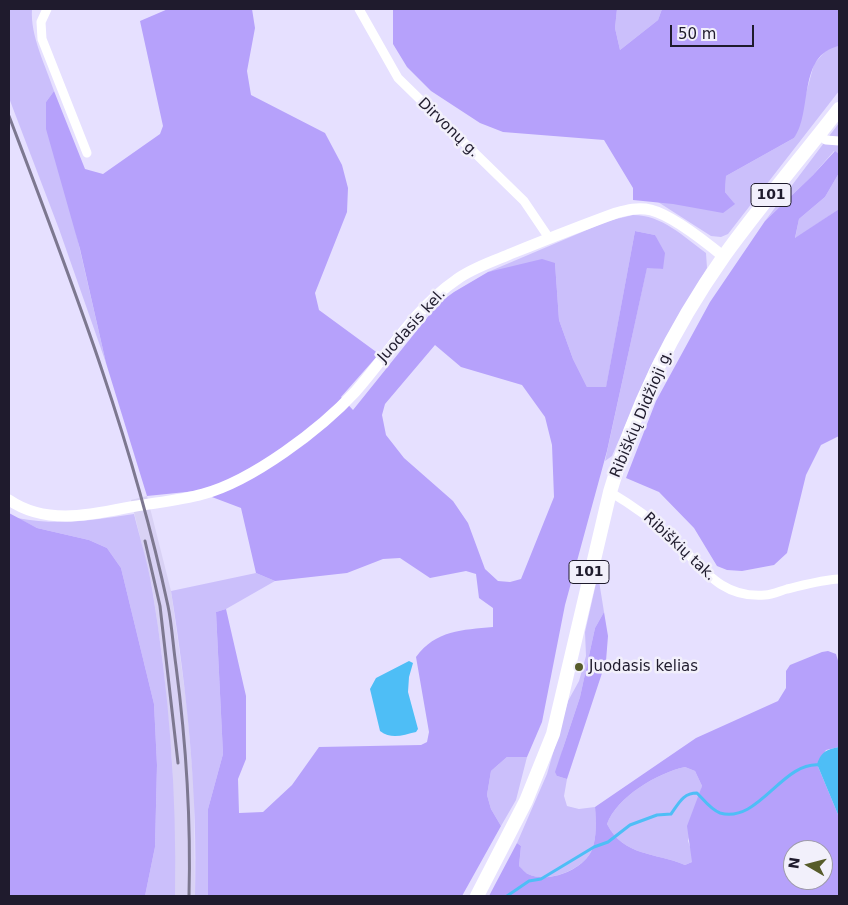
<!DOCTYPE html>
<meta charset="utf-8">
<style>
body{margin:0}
#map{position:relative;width:848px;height:905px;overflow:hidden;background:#e6e0ff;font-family:"DejaVu Sans",sans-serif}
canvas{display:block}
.frame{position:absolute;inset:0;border:10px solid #1f1b2d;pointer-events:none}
.north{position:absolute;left:783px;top:840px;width:50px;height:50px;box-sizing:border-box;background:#f2f0fb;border:1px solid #9e9ba9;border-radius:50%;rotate:278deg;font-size:14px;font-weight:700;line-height:20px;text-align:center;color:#1f1b2d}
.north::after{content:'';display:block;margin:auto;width:18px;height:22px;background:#575c2a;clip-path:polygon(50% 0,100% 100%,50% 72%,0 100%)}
.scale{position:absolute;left:670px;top:25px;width:84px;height:22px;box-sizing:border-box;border:2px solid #1f1b2d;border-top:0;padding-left:6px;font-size:15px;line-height:18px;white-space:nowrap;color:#1f1b2d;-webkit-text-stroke:4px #f2f0fb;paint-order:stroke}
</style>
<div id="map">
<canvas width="848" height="905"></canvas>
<div class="frame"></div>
<div class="north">N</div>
<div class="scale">50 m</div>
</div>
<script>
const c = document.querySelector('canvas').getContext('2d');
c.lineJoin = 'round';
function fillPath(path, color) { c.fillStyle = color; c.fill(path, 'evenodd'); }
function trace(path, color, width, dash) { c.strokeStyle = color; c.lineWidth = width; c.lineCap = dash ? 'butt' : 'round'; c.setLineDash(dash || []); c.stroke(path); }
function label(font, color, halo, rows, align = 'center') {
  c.font = font + ' "DejaVu Sans",sans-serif'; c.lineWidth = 5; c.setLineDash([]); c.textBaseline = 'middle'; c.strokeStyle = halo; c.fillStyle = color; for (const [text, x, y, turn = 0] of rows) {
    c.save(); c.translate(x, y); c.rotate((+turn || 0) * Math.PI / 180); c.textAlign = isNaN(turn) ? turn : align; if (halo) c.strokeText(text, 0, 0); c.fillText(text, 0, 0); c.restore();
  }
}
fillPath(new Path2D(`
 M 147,496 L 171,591 L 187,706 L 194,790 L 195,896 L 175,896 L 172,761 L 163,663 L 152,586 L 131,500 Z`), '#d9d2f5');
fillPath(new Path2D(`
 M 9,9 L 32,9 C 30,36 46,66 54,91 L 46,102 L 106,363 L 59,229 L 9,98 Z
 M 617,9 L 662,9 L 658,20 L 620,50 L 615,28 Z
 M 839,46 L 839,91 L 728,234 L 721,237 L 711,236 L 658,202 L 734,203 L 725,192 L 726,176 L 794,138 L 814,64 L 828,48 Z
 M 839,123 L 839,154 L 834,151 L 813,175 L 765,221 Z
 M 839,173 L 839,209 L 795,239 L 799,219 L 825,197 Z
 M 633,215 C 662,215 683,236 706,253 L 707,268 L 654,359 L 612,456 L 605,461 L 647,267 L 663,269 L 655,235 L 635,231 L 606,388 L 587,387 L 573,359 L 559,320 L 555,263 L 488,272 L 608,221 Z
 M 134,514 C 140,539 148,563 152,588 C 169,690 177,793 175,896 L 145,896 L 155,847 L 157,765 L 154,704 L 121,568 L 107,548 L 89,540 L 37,528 L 17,518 C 60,526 92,520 134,514 Z
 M 600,566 L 599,581 L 604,612 L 595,628 L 580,697 L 563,748 L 557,776 L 567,779 L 564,796 L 567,806 L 579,809 L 595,807 C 596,820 597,837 592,850 C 583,870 547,884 528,874 C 525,873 522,868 519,866 L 521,846 L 517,843 L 547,774 L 568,701 L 579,681 L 586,656 L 585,632 Z
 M 256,573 L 275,581 L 226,609 L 216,612 L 223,754 L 208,809 L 208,896 L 195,896 C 198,794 187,692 171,591 Z
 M 507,757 L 527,757 L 516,800 L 501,826 L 491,809 L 487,795 L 491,771 Z
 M 685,767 L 695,771 L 702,786 L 688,841 L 694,858 L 692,862 L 685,865 C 655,852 624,857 607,824 C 617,797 657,773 685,767 Z`), '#cbbffb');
fillPath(new Path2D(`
 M 168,9 L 252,9 L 255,28 L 247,71 L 251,95 L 325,133 L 342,165 L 348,188 L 347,212 L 315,293 L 319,310 L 379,354 L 341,397 L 353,410 L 439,303 L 454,292 L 488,272 L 542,259 L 555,263 L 559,320 L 573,359 L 587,387 L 606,387 L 635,231 L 655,235 L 665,253 L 663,269 L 647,268 L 607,451 L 565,605 L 542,722 L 527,757 L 507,757 L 491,771 L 487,795 L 491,809 L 501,826 L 462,896 L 208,896 L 208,809 L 223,754 L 216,612 L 226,609 L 246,696 L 246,759 L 238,779 L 239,813 L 263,812 L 292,785 L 319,747 L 421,745 L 427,742 L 429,732 L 416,657 C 436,630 462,630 493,627 L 493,608 L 479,598 L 476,574 L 466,571 L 430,578 L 400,558 L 383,559 L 347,573 L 275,581 L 256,573 L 241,508 L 196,491 L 147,496 L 106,363 L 80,249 L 46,129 L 46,102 L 54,91 L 85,169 L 103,174 L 160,134 L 163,126 L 140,21 ZM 435,345 L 461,367 L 522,385 L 545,417 L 552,445 L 554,497 L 521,579 L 510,582 L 498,581 L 485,569 L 468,523 L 453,501 L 404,458 L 386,435 L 382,415 L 385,404 Z
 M 393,9 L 617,9 L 615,28 L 620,50 L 658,20 L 662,9 L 839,9 L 839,46 C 797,55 813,112 794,138 L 726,176 L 725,192 L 735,204 L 723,213 L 673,204 L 633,200 L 633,188 L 604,140 L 503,132 L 480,123 L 431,91 L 407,67 L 393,44 Z
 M 835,151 L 839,154 L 839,173 L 825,197 L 799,219 L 795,238 L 839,209 L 839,436 L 821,445 L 806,475 L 787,553 L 774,565 L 742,571 L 727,570 L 717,566 L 694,528 L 659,492 L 626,478 L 656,401 L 710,302 L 765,221 L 813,175 Z
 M 9,513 L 37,528 L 89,540 L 107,548 L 121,568 L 154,704 L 157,765 L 155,847 L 145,896 L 9,896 Z
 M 604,612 L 608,636 L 606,661 L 567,779 L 557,776 L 555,772 L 580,697 L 595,628 Z
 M 828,651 L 836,654 L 839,664 L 839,747 L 826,750 L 817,764 L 839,817 L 839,896 L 489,896 L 517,843 L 521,846 L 519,866 C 522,868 525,873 528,874 C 548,884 583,870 592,850 C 597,837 596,820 595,807 L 696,738 L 778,701 L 786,688 L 786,671 L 790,665 L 822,652 ZM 685,767 L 695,771 L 702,786 L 687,826 L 692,862 L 685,865 C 655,852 624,857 607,824 C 617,797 657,773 685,767 ZM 793,850 L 823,850 L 823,880 L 793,880 Z`), '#b6a1fb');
fillPath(new Path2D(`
 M 409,661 L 413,663 L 409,677 L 408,692 L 418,729 L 416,732 C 403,735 392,740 380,731 L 370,689 L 376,678 Z
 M 839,747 L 839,817 L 817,764 C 822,751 826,750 839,747 Z`), '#4ebef6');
trace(new Path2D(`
 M 507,896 L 529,881 L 541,879 L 594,847 L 608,842 L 630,825 L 657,815 L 671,814 C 679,803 683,793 697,793 C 703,799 711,810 720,813 C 759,824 782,761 820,765`), '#4ebef6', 3);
trace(new Path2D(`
 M 47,9 L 41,22 L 42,39 L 87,153
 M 359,9 L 398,78 L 524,201 L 549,238
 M 819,135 L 826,140 L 839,141
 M 610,492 C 632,505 652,519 671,537 C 700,563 718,599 765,595 C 772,595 780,591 787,589 C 804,585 821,580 839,579`), '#fff', 9);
trace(new Path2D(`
 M 9,500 C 44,524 86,516 125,508 C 151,503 178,501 203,494 C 252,481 321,429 355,392 C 388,355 415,308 456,280 C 472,268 492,262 510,254 C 545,240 580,226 616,213 C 627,210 638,207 651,210 C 671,215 707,243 724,257`), '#fff', 11);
trace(new Path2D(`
 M 477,896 L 526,801 L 553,734 L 610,492 C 634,408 674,327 724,256 C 760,206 801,158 839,109`), '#fff', 14);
trace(new Path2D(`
 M 9,116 C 70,277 132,437 168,606 C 172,625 173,646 176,666 C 186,742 191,820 189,896
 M 145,541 L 160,606 L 178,763`), '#7d7890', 3);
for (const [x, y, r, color] of [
 [579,667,5,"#575c2a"]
]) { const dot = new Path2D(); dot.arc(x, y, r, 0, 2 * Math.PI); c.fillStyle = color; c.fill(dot); trace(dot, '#f2f0fb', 2); }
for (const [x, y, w] of [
 [771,195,40],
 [589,572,40]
]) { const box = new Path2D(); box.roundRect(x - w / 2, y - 11.5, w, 23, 4); c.fillStyle = '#f2f0fb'; c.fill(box); trace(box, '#1f1b2d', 1); }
label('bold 14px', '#1f1b2d', null, [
 ["101",771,195],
 ["101",589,572]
]);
label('15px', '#1f1b2d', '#f2f0fb', [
 ["Dirvonų g.",448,128,44],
 ["Juodasis kel.",412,326,-48],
 ["Ribiškių Didžioji g.",642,414,-67],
 ["Ribiškių tak.",679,547,43]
]);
label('15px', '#1f1b2d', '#f2f0fb', [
 ["Juodasis kelias",589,667]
], 'left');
</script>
